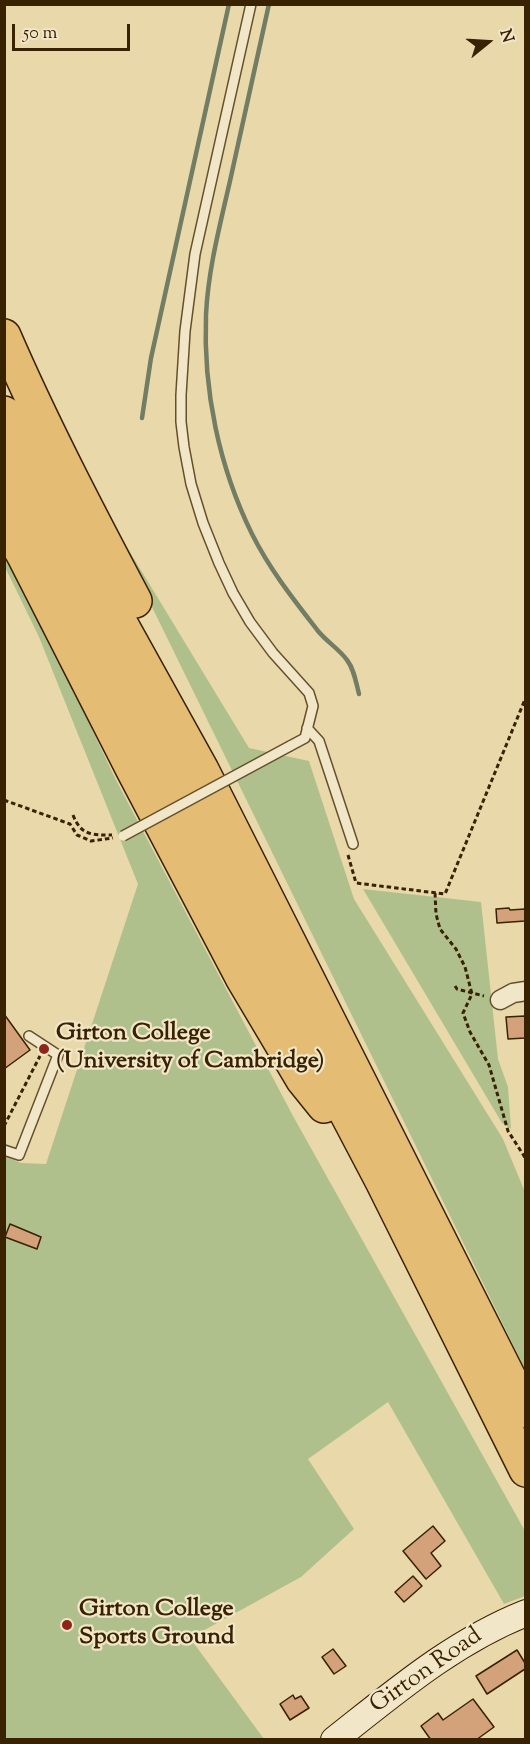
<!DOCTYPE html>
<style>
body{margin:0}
#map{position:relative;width:530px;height:1744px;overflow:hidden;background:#e9d8a9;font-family:"Sorts Mill Goudy",serif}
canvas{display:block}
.frame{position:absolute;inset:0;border:6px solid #392202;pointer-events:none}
.north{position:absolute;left:458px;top:12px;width:60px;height:60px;-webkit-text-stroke:4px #f1e6c7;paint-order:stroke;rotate:72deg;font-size:16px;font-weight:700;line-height:24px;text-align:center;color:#392202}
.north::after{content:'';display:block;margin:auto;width:21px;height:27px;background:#392202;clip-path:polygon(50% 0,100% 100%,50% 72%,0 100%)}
.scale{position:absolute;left:12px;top:24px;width:118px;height:27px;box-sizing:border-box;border:3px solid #392202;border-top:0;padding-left:8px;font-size:18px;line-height:21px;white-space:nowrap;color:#392202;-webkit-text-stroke:4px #f1e6c7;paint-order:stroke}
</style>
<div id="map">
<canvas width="530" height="1744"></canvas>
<div class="frame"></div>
<div class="north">N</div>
<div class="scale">50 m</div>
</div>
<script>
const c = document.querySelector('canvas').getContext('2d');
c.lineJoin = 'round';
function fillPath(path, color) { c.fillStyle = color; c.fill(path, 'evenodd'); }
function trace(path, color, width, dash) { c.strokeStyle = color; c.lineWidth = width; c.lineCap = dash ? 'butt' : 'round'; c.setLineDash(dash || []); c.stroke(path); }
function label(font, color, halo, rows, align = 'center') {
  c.font = font + ' "Sorts Mill Goudy",serif'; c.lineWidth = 4.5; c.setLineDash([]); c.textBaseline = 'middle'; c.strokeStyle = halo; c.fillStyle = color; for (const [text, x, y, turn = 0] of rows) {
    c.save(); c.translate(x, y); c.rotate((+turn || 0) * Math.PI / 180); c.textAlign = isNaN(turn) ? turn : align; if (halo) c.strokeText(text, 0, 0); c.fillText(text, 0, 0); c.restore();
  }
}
fillPath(new Path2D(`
 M 105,511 L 249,748 L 309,761 L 354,899 L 503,1139 L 525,1192 L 525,1369 Z
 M 4,545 L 116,780 L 293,1116 L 525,1531 L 525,1596 L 504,1604 L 388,1402 L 308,1459 L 354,1529 L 301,1577 L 190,1638 L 264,1739 L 5,1739 L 5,1156 L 21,1163 L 46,1164 L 138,884 L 39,637 L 5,567 Z
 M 363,889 L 481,902 L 498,1059 L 508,1087 L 511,1129 L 502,1123 Z`), '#b0c08d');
trace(new Path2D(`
 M 269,4 C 256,63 243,122 230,181 C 220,225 208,270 206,315 C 203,390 219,467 252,534 C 270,570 294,600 318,631 C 327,642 339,649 347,660 C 354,669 356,682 359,694
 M 142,418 L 151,358 L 229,4`), '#727d64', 4.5);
const building = new Path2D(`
 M 509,908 L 510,910 L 525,909 L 525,921 L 497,923 L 496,909 Z
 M 4,1014 L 30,1050 L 4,1069 Z
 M 525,1016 L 525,1038 L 508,1039 L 506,1017 Z
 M 10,1224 L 41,1237 L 37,1249 L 5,1237 Z
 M 433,1526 L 445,1541 L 431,1553 L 441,1566 L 426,1579 L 403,1551 Z
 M 413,1576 L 422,1586 L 404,1602 L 395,1592 Z
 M 333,1649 L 346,1666 L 334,1674 L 322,1657 Z
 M 517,1650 L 525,1663 L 525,1669 L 487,1694 L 476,1676 Z
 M 293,1695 L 295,1699 L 301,1696 L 309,1708 L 290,1720 L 280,1704 Z
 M 473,1699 L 494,1727 L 476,1740 L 431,1740 L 421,1726 L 438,1713 L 443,1720 Z`);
fillPath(building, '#d4a27a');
trace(building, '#392202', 1.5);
const lane = new Path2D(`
 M 251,4 L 195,254 L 185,331 L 181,395 L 181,422 L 184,447 L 191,484 L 203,523 L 219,563 L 233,593 L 250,622 L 273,653 L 309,693 L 313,706 L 305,738 L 290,746
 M 307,728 L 319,741 L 353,844
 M 4,1150 L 19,1155 L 58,1055 L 29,1036`);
const street = new Path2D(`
 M 500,1000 L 513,993 L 526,991`);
const secondary = new Path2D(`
 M 334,1740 C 395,1692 453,1642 526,1613`);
const highway = new Path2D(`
 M 4,336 C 43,426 89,514 135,601
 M 4,413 L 202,770 L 526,1411
 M 4,467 L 236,903 L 382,1181 L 526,1470
 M 4,520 L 24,556 L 133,770 L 243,979 L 303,1080 L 324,1106`);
trace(lane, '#65502c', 12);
trace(street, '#65502c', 21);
trace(secondary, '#392202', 28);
trace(highway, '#392202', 36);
trace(new Path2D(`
 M 4,800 L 70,824 L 77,835 L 91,841 L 113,838
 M 73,815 C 81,836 93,835 112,835
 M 348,855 L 356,883 L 445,894 L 526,697
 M 435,893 L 436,914 L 440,929 L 456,949 L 465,967 L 472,994 L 463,1013 L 470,1032 L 489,1065 L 508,1131 L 526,1159
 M 455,986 L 457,989 L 484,996
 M 4,1126 L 40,1056`), '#392202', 3, [4.5, 3]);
trace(lane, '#f1e6c7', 9);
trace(street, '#f1e6c7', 18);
trace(secondary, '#f1e6c7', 26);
trace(highway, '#e4bc74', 33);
const laneBridge = new Path2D(`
 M 123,836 L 290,746`);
trace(laneBridge, '#65502c', 12, []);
trace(laneBridge, '#f1e6c7', 9);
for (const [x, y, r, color] of [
 [44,1049,6,"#8f2418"],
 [67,1625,6,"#8f2418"]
]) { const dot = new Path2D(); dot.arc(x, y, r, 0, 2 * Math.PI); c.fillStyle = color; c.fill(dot); trace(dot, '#f1e6c7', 2); }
label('bold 24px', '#392202', '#f1e6c7', [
 ["Girton College",56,1035],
 ["(University of Cambridge)",56,1063],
 ["Girton College",79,1611],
 ["Sports Ground",79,1639]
], 'left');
label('24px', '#392202', '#f1e6c7', [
 ["Girton Road",427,1672,-35]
]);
</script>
